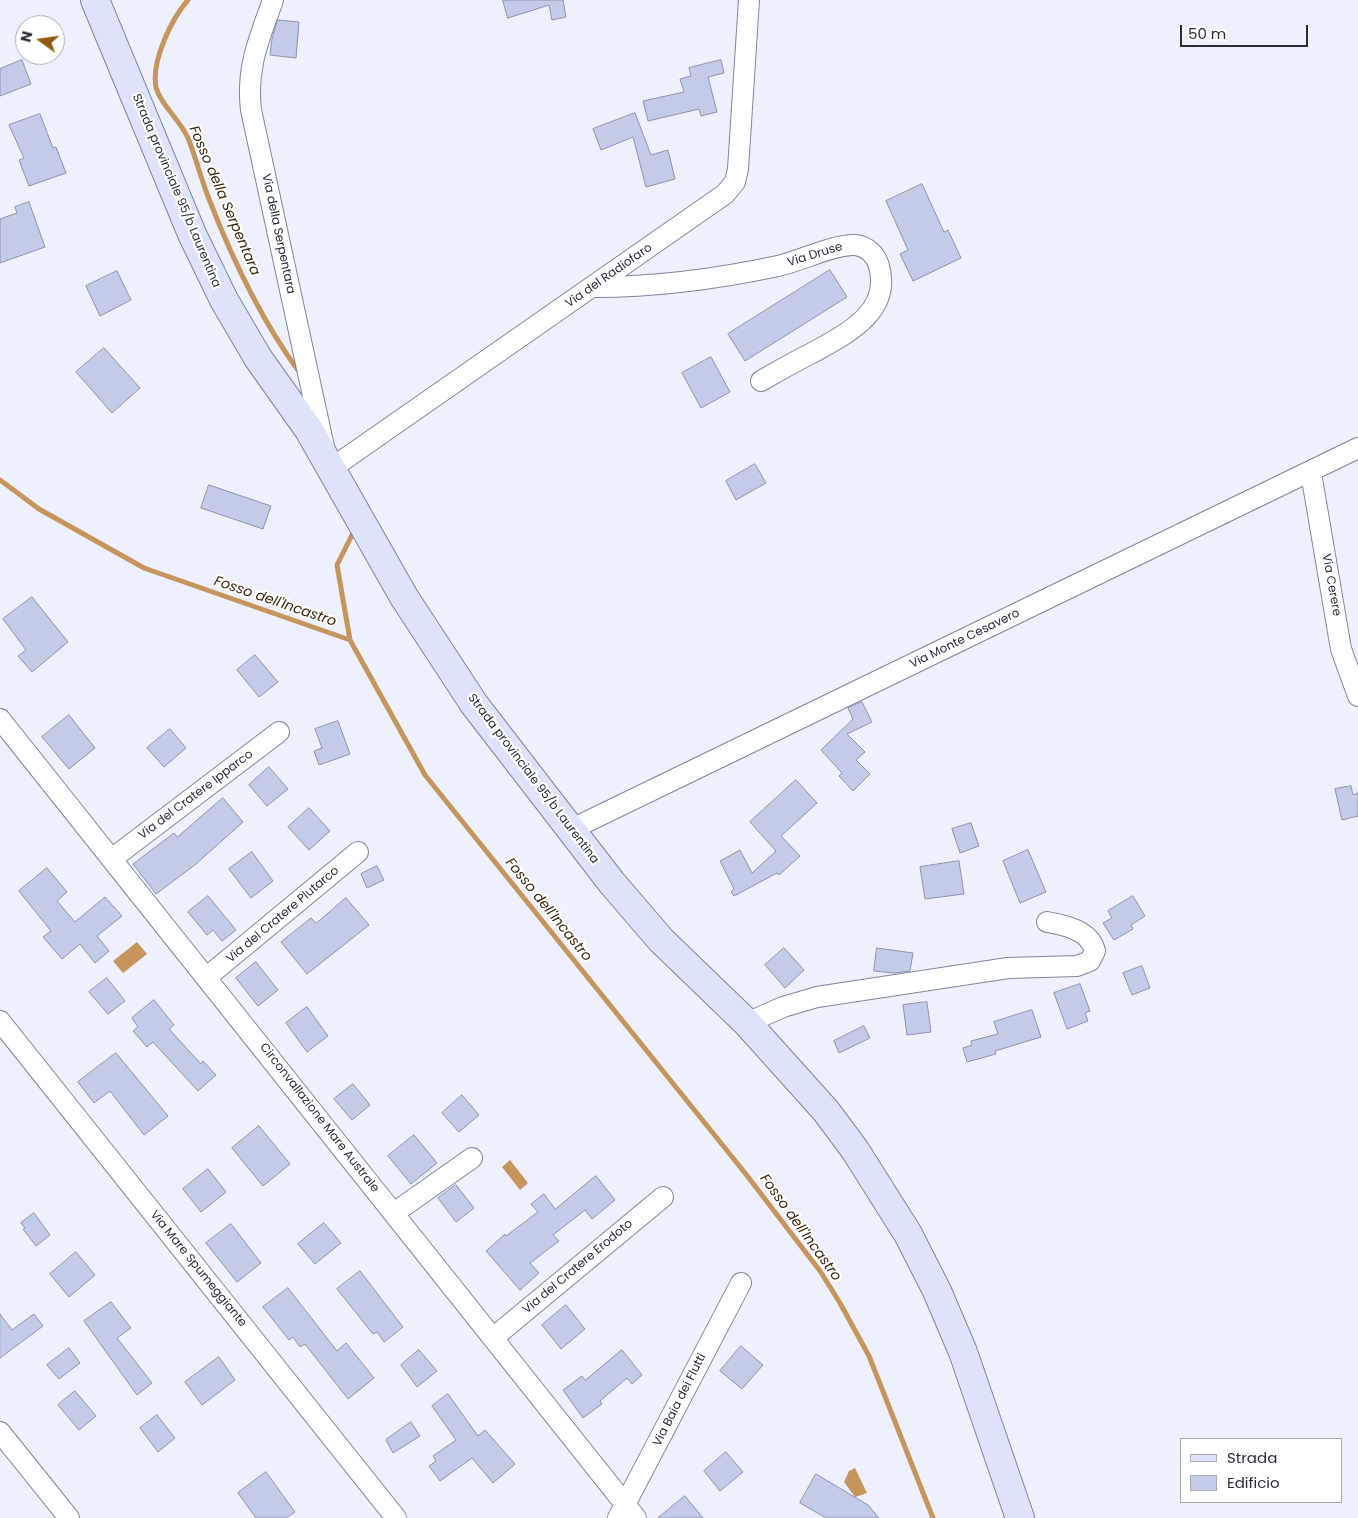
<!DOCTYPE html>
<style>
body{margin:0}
#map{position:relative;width:1358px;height:1518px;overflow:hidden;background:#eef1fd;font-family:Poppins,sans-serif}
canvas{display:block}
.legend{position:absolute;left:1180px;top:1438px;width:162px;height:65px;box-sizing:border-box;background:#fff;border:1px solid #aaabaf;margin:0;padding:6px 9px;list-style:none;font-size:15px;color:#2a2d38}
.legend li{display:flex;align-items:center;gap:10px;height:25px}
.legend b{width:25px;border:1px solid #aaabaf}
.north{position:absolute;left:15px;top:15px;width:50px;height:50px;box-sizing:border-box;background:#fff;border:1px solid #aaabaf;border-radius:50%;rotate:284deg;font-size:14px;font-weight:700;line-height:20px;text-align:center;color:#2a2d38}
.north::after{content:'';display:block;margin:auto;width:18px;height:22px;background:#905b0f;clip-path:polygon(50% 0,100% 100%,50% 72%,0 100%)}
.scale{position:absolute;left:1180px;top:25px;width:128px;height:22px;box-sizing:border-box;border:2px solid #2a2d38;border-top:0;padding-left:6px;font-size:15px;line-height:18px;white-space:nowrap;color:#2a2d38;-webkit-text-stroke:4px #fff;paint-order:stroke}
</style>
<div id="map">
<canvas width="1358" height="1518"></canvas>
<ul class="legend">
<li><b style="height:6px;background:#dee2fa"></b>Strada</li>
<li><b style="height:14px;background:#c4cbe8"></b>Edificio</li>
</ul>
<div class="north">N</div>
<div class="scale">50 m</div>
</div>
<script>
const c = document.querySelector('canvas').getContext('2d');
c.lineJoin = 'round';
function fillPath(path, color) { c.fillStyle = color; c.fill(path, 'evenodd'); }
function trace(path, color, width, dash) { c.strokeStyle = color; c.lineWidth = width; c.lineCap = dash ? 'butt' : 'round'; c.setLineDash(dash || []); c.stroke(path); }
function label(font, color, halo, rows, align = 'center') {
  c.font = font + ' Poppins,sans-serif'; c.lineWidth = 4.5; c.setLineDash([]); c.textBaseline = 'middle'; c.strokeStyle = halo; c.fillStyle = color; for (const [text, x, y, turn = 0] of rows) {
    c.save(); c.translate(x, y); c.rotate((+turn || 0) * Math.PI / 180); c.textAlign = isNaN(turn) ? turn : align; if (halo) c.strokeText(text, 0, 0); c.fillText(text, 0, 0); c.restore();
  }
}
fillPath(new Path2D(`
 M 137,942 L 147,954 L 123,973 L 113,961 Z
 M 510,1160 L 528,1183 L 520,1190 L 502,1167 Z
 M 855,1468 L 867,1493 L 855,1497 L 844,1482 L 849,1471 Z`), '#c6945d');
trace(new Path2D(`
 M 188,0 C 172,18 151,61 156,87 C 160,104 180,120 188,138 C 196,158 201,179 209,199 C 233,261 261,320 300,373
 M 0,480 L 39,509 L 144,568 L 350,640 L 425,775 L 745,1173 L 820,1271 L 840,1303 L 869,1356 L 933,1518
 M 350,640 L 337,565 L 355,529`), '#c6945d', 5);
const building = new Path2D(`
 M 503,0 L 563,0 L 566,17 L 552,20 L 549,5 L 508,18 Z
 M 278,20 L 299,22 L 296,58 L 270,55 L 272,39 Z
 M 22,60 L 31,84 L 0,96 L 0,69 Z
 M 721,60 L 724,73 L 708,77 L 717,112 L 701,116 L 699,109 L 648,121 L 643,101 L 684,92 L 680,79 L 691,76 L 689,68 Z
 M 635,113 L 651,155 L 668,150 L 675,179 L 646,187 L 633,137 L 601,150 L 593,129 Z
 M 40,114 L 53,148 L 56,147 L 66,173 L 29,186 L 19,160 L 24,158 L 9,125 Z
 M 922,184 L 944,232 L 948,230 L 961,258 L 913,281 L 900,254 L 908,250 L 886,201 Z
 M 29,202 L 45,247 L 0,263 L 0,219 L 17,213 L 15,207 Z
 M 830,270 L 847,297 L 745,361 L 728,334 Z
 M 117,271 L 131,300 L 100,316 L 86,286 Z
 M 104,348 L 140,388 L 112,413 L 76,372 Z
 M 711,357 L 730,392 L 701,408 L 682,373 Z
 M 755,464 L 766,483 L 736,500 L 726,481 Z
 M 209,485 L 271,506 L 263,529 L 201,508 Z
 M 32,597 L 68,642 L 32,672 L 18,656 L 26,650 L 3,619 Z
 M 255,655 L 278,682 L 259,697 L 237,670 Z
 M 862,702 L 872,722 L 847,734 L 865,752 L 856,760 L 870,774 L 853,791 L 839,776 L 842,773 L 821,750 L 853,719 L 848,708 Z
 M 69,715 L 95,748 L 69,769 L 42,737 Z
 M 338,721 L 350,754 L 319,765 L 314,751 L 322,748 L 315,729 Z
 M 170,729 L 186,748 L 164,767 L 147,748 Z
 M 269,767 L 288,789 L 267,806 L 249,785 Z
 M 796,780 L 817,803 L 781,836 L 800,856 L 779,875 L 777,873 L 734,896 L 731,892 L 734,889 L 720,861 L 740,850 L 752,873 L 776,851 L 750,822 Z
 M 1351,786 L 1353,795 L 1358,793 L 1358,816 L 1342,820 L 1335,789 Z
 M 223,798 L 243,822 L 196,864 L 156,894 L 133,864 L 174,833 L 177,837 Z
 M 309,808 L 330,831 L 309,850 L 288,827 Z
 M 971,823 L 979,846 L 960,853 L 952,829 Z
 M 1028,850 L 1046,892 L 1020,903 L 1003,861 Z
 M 252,852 L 273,881 L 251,898 L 229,869 Z
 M 959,861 L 964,894 L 925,899 L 920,867 Z
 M 377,866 L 384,880 L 367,888 L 361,874 Z
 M 47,868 L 67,892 L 57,901 L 75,922 L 105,897 L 122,916 L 97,936 L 109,951 L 95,963 L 80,944 L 62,959 L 43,937 L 51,931 L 19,891 Z
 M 208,896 L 236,930 L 222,941 L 213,930 L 207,935 L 188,912 Z
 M 1133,896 L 1145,916 L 1131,925 L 1133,929 L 1114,940 L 1103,923 L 1112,918 L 1108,911 Z
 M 346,898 L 369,925 L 307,974 L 281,942 L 311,918 L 316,923 Z
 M 784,948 L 804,970 L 785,988 L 765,965 Z
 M 877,948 L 913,953 L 910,971 L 894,973 L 874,971 Z
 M 256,962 L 278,990 L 258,1006 L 236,978 Z
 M 1142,966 L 1150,988 L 1132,995 L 1123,973 Z
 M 107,978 L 125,1001 L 108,1014 L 89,992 Z
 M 1080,984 L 1090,1011 L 1085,1013 L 1088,1021 L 1067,1029 L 1054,993 Z
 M 154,1000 L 174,1025 L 169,1029 L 201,1064 L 203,1061 L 216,1075 L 198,1091 L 153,1042 L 147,1047 L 133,1031 L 138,1027 L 132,1018 Z
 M 927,1002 L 931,1032 L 907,1035 L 903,1005 Z
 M 307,1007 L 328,1036 L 307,1052 L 286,1023 Z
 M 1032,1010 L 1041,1037 L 995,1051 L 996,1054 L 967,1062 L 963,1048 L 972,1045 L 971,1041 L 998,1034 L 994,1022 Z
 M 864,1026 L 870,1038 L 839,1053 L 834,1041 Z
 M 116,1053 L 168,1116 L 144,1135 L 110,1091 L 94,1103 L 78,1082 Z
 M 353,1084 L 370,1105 L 352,1120 L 334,1099 Z
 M 462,1095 L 479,1115 L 459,1132 L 442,1113 Z
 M 259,1126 L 290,1164 L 263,1186 L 232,1148 Z
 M 414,1135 L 437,1163 L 411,1184 L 388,1156 Z
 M 208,1169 L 226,1192 L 201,1212 L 183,1189 Z
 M 596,1176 L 615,1200 L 592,1219 L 585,1210 L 553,1235 L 559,1241 L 530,1263 L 539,1273 L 520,1290 L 486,1251 L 505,1234 L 506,1236 L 538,1212 L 531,1204 L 544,1194 L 555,1209 Z
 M 456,1185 L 474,1208 L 456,1222 L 438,1198 Z
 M 34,1213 L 50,1235 L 36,1246 L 23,1229 L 25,1228 L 21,1223 Z
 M 324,1223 L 341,1243 L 315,1264 L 298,1244 Z
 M 231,1224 L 261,1263 L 237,1282 L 206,1243 Z
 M 76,1252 L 95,1275 L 69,1297 L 50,1274 Z
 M 360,1271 L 403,1327 L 384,1342 L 377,1332 L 373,1334 L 337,1289 Z
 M 288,1288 L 337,1351 L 346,1343 L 374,1378 L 348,1399 L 305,1344 L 300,1347 L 293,1337 L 289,1340 L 263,1307 Z
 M 111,1302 L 131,1328 L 117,1338 L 152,1383 L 137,1395 L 84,1321 Z
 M 566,1305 L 585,1329 L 561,1349 L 542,1325 Z
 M 0,1314 L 12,1330 L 34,1314 L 43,1326 L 0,1358 Z
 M 741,1346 L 763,1365 L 742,1389 L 720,1371 Z
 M 69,1348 L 80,1363 L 59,1379 L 47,1365 Z
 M 419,1350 L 437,1371 L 417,1387 L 401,1365 Z
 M 622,1350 L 642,1375 L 632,1384 L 627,1378 L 600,1401 L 602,1404 L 583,1418 L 563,1390 L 582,1376 L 585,1380 Z
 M 219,1357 L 235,1380 L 202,1405 L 185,1382 Z
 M 75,1391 L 96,1416 L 79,1430 L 58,1405 Z
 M 448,1394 L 478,1436 L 485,1430 L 515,1464 L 493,1483 L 472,1458 L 440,1481 L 429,1466 L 436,1461 L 433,1456 L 456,1440 L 432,1406 Z
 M 157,1415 L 175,1438 L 158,1452 L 140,1428 Z
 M 411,1422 L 420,1436 L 393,1453 L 386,1440 Z
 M 726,1452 L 743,1472 L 720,1491 L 704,1471 Z
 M 266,1472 L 295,1512 L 286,1518 L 256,1518 L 238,1493 Z
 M 816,1474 L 868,1505 L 879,1518 L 826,1518 L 800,1503 Z
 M 685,1496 L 703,1518 L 658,1518 Z`);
fillPath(building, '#c4cbe8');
trace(building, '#8c92ae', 1);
const minor = new Path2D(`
 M 273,0 C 259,39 246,68 251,110 L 329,470 L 725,194 L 735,182 L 738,169 L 749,0
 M 594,287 C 656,287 717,279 778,266 C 801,261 834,244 855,245 C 867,246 876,255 879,266 C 892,312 846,334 814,352 C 796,361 778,371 761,381
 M 1311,473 L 1341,649 L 1358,696
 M 0,719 L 636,1518
 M 572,829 L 1358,448
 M 113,858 L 279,732
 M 207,977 L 358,852
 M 0,1021 L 396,1518
 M 747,1023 L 783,1007 L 817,997 L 1008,968 L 1077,966 L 1090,961 L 1095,951 C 1090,930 1064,925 1047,922
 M 394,1213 L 472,1158
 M 493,1338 L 663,1197
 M 0,1432 L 69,1518
 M 618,1518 L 741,1283`);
const secondary = new Path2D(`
 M 95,0 L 192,234 L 224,300 L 258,358 L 309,430 L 404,597 L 474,704 L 612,883 L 661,940 L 747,1023 L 826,1111 L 855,1150 L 908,1234 L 937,1291 L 963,1352 L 1020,1518`);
trace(minor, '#7e859f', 22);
trace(secondary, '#7e859f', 30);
trace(minor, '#fff', 20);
trace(secondary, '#dee2fa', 28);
label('12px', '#2a2d38', '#fff', [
 ["Strada provinciale 95/b Laurentina",176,191,67],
 ["Via della Serpentara",278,234,78],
 ["Via Druse",815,255,-17],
 ["Via del Radiofaro",609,276,-35],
 ["Via Cerere",1331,585,80],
 ["Via Monte Cesavero",965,639,-26],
 ["Strada provinciale 95/b Laurentina",533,779,53],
 ["Via del Cratere Ipparco",196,795,-37],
 ["Via del Cratere Plutarco",283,915,-40],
 ["Circonvallazione Mare Australe",319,1118,52],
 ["Via del Cratere Erodoto",578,1267,-40],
 ["Via Mare Spumeggiante",198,1269,51],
 ["Via Baia dei Flutti",680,1400,-63]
]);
label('italic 14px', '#3c270e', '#fff', [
 ["Fosso della Serpentara",224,201,67],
 ["Fosso dell'Incastro",275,602,19],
 ["Fosso dell'Incastro",548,910,51],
 ["Fosso dell'Incastro",800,1228,54]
]);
</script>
